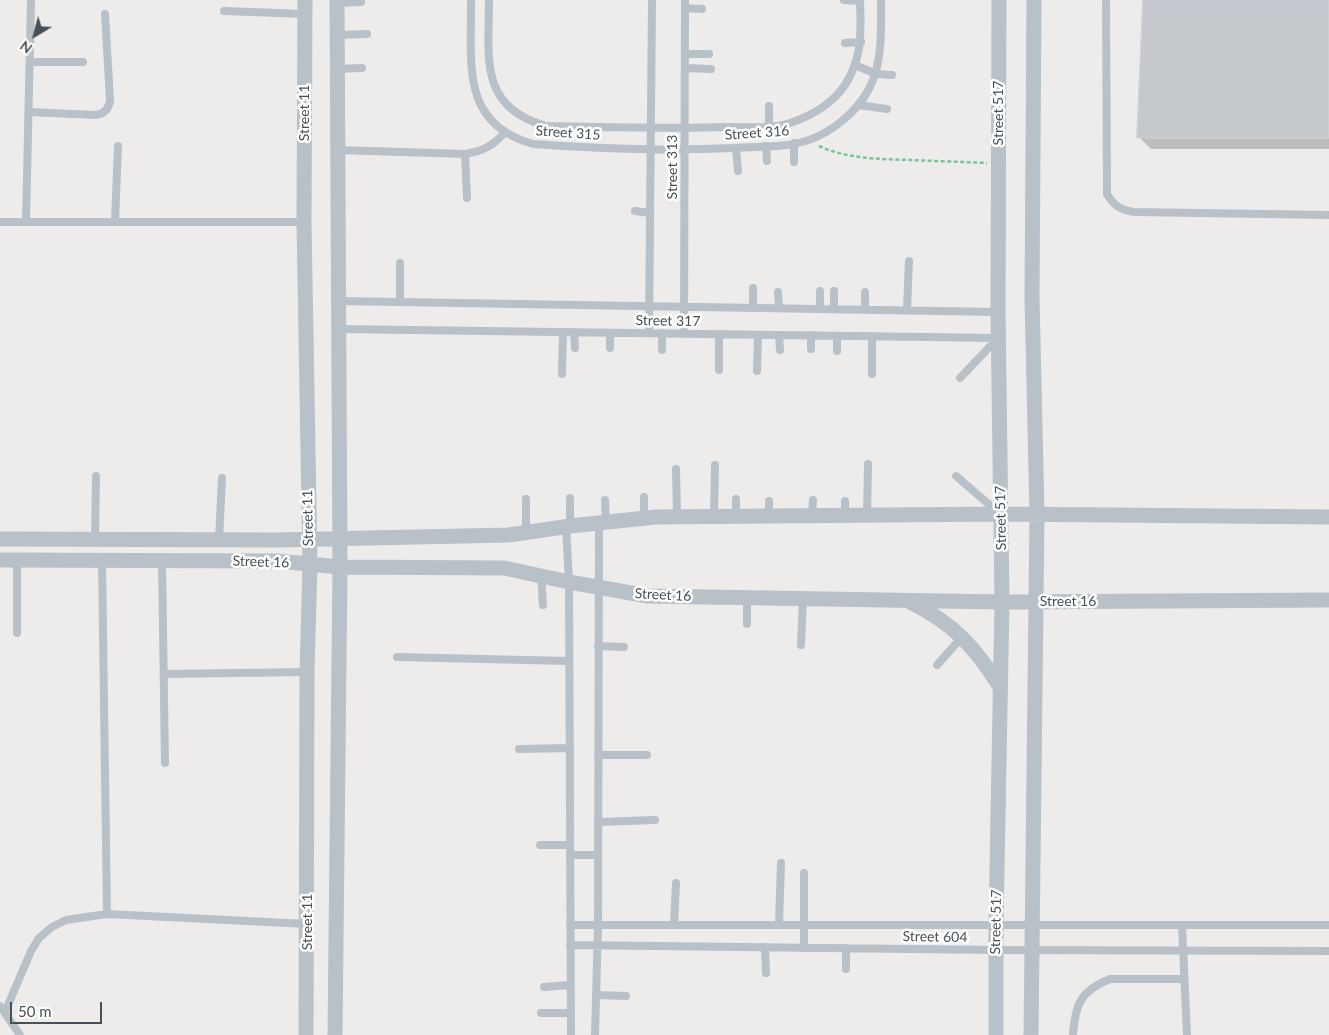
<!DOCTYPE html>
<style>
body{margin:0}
#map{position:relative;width:1329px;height:1035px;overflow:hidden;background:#eeebeb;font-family:Lato,sans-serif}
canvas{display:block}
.north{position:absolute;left:10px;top:10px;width:50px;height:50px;-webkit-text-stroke:4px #fff;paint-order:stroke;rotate:217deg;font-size:14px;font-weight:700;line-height:20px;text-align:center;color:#455057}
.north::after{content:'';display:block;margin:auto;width:18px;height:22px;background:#455057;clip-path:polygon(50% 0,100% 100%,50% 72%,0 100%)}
.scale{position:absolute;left:10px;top:1002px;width:92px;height:22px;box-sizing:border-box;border:2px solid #455057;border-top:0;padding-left:6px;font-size:15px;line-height:18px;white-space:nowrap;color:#455057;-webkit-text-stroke:4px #fff;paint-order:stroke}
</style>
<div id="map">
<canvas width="1329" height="1035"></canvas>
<div class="north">N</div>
<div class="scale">50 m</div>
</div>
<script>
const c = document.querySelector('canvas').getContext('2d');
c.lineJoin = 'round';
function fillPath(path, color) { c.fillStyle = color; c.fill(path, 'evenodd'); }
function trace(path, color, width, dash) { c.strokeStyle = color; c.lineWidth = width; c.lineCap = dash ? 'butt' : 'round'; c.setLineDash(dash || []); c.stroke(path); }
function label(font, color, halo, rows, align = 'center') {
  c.font = font + ' Lato,sans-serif'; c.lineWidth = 5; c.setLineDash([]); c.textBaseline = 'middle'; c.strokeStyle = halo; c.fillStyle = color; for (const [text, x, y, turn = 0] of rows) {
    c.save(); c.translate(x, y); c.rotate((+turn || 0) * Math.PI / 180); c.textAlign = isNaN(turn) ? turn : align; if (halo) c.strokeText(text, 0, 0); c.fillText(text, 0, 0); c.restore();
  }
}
fillPath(new Path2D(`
 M 1144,0 L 1329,0 L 1329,149 L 1151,149 L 1139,137 Z`), '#0003');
const building = new Path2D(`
 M 1143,0 L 1329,0 L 1329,138 L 1137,138 Z`);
fillPath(building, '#c5c9ce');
trace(building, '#d0d2d7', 1);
trace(new Path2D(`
 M 819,146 C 847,159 880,159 910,160 C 935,161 961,162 987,163`), '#76c59a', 2.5, [4, 2.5]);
trace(new Path2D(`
 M 471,0 C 472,62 459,123 533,144 C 600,149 667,151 734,148 C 758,146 783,148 806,141 C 831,133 856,113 869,89 C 883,61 881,31 881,0
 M 489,0 C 489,57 478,107 546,126 C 607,127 668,129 729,127 C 748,127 771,129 790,123 C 811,116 832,104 845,85 C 863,57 861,31 860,0
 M 844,0 L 860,1
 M 1106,0 L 1107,194 C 1114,206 1121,210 1134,212 L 1329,215
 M 337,3 L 361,2
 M 685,8 L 702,9
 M 224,11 L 305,14
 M 337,35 L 367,34
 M 845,43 L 861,42
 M 685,54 L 709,54
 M 30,62 L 83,62
 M 855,65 L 876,74 L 892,75
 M 685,68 L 711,69
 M 337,69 L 362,68
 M 858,105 L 887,109
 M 769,106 L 769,126
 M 29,112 L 95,115 C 104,114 109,109 110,100 L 105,14
 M 794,143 L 794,162
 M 766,146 L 767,161
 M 736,148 L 738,171
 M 337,150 L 465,154 C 483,151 493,146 504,133
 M 465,154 L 467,198
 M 635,211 L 650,213
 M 0,222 L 304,222
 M 26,222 L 31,0
 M 115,222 L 118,146
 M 753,288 L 753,308
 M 778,292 L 779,308
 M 338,301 L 998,312
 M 400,302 L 400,263
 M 820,309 L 820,291
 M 834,309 L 834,291
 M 865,310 L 865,292
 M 907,310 L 909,261
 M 338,329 L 998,338
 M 574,332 L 575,348
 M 610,333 L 610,348
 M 649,333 L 652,0
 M 684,334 L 685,0
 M 779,335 L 780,350
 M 811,335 L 811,349
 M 837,336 L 837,351
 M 872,336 L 872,374
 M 662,350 L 662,333
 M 719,370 L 719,334
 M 757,371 L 758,335
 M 562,374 L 563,332
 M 960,378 L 997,339
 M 676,469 L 677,517
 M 956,476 L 999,513
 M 644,497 L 644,518
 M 570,498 L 570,526
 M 605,500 L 606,522
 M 769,501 L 769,516
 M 845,501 L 845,516
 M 867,515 L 868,464
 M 812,516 L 813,500
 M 714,517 L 715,465
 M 736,517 L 736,499
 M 566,527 L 569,582 L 571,1035
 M 526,532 L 526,499
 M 95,539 L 96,476
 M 219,540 L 222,478
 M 17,560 L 17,633
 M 102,560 L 107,914
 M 162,561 L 165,763
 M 541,576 L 543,605
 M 747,597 L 747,624
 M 801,645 L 803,598
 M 598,646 L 624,647
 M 397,657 L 569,661
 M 937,665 L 962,637
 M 164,674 L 307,672
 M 519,749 L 570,748
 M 598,755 L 647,755
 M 598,822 L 655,820
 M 540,845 L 570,845
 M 570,855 L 598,855
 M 779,924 L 781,863
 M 570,925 L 1329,925
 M 674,925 L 676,883
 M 1182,925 L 1187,1035
 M 570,945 L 996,950 L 1329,951
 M 765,947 L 766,973
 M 804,948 L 804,873
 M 846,969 L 846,948
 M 544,987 L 570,985
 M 596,995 L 626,996
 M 0,1006 L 20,1035
 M 5,1012 L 31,951 L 39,938 L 52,927 L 66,920 L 107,914 L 307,924
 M 541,1013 L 571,1013
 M 595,1035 L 598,926 L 599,522
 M 1073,1035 C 1075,1005 1080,991 1110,979 L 1183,979`), '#b7c1c7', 8);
trace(new Path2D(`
 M 305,0 L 304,222 L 310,564 L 307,672 L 306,1035
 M 0,539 L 276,540 L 509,535 L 570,526 L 655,517 L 1001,514 L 1329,517
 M 0,560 L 277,561 L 340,567 L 504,568 L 569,582 L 648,596 L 1002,602 L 1329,600
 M 910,602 C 953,623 975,647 1000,687
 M 335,1035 L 340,567 L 337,0
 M 996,1035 L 996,924 L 1002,602 L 998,312 L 999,0
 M 1031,1035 L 1037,514 L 1032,298 L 1034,0`), '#b7c1c7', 15);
label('14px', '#455057', '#fff', [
 ["Street 11",304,113,-90],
 ["Street 517",998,113,-90],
 ["Street 315",568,133,4],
 ["Street 316",757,133,-4],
 ["Street 313",672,167,-90],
 ["Street 317",668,321,1],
 ["Street 11",308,518,-91],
 ["Street 517",1001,518,-91],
 ["Street 16",261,562,2],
 ["Street 16",663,595,3],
 ["Street 16",1068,601],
 ["Street 11",307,922,-90],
 ["Street 517",996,922,-89],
 ["Street 604",935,937,1]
]);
</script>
